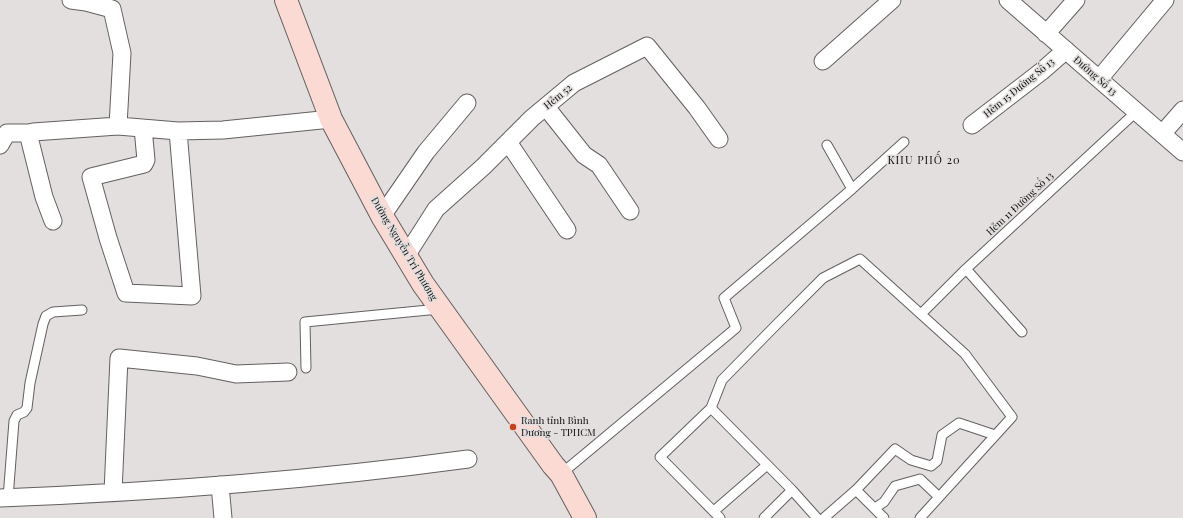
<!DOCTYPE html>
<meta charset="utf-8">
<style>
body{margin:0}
canvas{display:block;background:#e3dfde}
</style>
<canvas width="1183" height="518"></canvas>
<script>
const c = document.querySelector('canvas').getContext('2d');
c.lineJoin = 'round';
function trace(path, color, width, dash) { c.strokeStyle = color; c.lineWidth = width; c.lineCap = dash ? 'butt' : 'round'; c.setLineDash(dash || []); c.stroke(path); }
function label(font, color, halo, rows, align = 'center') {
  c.font = font + ' "Playfair Display",serif'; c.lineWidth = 3; c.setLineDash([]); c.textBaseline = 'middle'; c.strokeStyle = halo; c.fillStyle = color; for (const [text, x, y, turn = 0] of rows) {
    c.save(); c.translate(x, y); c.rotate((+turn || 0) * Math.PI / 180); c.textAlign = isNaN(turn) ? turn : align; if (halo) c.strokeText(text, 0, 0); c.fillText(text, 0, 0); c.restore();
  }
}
const service = new Path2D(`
 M 852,189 L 904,142
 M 966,269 L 1022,332
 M 921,314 L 966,269 L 1136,112
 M 306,368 L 305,322 L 439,309
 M 711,408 L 722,380 L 778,323 L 823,278 L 860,259 L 965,354 L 1012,417 L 920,518
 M 561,474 L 736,328 L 724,298 L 852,189 L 827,145
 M 856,490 L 884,518
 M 8,498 L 14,421 L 17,415 L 24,412 L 27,408 L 30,383 L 43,324 L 46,316 L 53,312 L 82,310
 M 875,508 L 884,502 L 895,486 L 920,479 L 939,497
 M 714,511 L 767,465
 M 720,518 L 660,457 L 711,408 L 792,490 L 817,518
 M 764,518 L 792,490
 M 824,518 L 856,490 L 895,449 L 911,460 L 931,466 L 937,461 L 942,435 L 959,423 L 995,435`);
const minor = new Path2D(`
 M 1008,0 L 1183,152
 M 1046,34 L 1076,0
 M 823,61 L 892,0
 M 1099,79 L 1165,0
 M 546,107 L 584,155 L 599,165 L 630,211
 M 972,125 L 1042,71 L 1066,50
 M 118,126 L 178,131 L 223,130 L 331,119
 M 143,128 L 146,160 L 144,164 L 91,177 L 108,238 L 126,293 L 192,296 L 178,131
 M 28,133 L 44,197 L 53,221
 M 1162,134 L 1183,110
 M 508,142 L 567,230
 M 0,145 L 7,133 L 28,133 L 33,132 L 118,126 L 122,53 L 112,9 L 86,2 L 71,0
 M 382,216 L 426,152 L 467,103
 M 406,256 L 436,209 L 483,167 L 532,118 L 574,83 L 647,46 L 697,108 L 719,139
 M 220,485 L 223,518
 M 113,492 L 119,358 L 197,366 L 236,374 L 288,372
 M 0,498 C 156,492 313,480 468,459`);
const secondary = new Path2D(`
 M 286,0 L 331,119 L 382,216 L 423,284 L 553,465 L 561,474 L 585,518`);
trace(service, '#63605f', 11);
trace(minor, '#63605f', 19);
trace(secondary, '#63605f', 24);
trace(service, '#fff', 9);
trace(minor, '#fff', 17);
trace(secondary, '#fadad2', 22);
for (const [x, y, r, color] of [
 [513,427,4,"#ca401e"]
]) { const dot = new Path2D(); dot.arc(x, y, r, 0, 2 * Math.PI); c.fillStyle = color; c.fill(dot); trace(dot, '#e3dfde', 1.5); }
label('10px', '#0e0d0c', '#e3dfde', [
 ["Đường Số 13",1095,76,41],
 ["Hẻm 15 Đường Số 13",1019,88,-39],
 ["Hẻm 52",558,97,-39],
 ["Hẻm 11 Đường Số 13",1020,204,-43],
 ["Đường Nguyễn Tri Phương",404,249,59]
]);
label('10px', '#0e0d0c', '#e3dfde', [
 ["Ranh tỉnh Bình",521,421],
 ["Dương - TPHCM",521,433]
], 'left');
c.letterSpacing = '1px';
label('11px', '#0e0d0c', '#e3dfde', [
 ["KHU PHỐ 20",924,161]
]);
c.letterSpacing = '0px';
</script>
